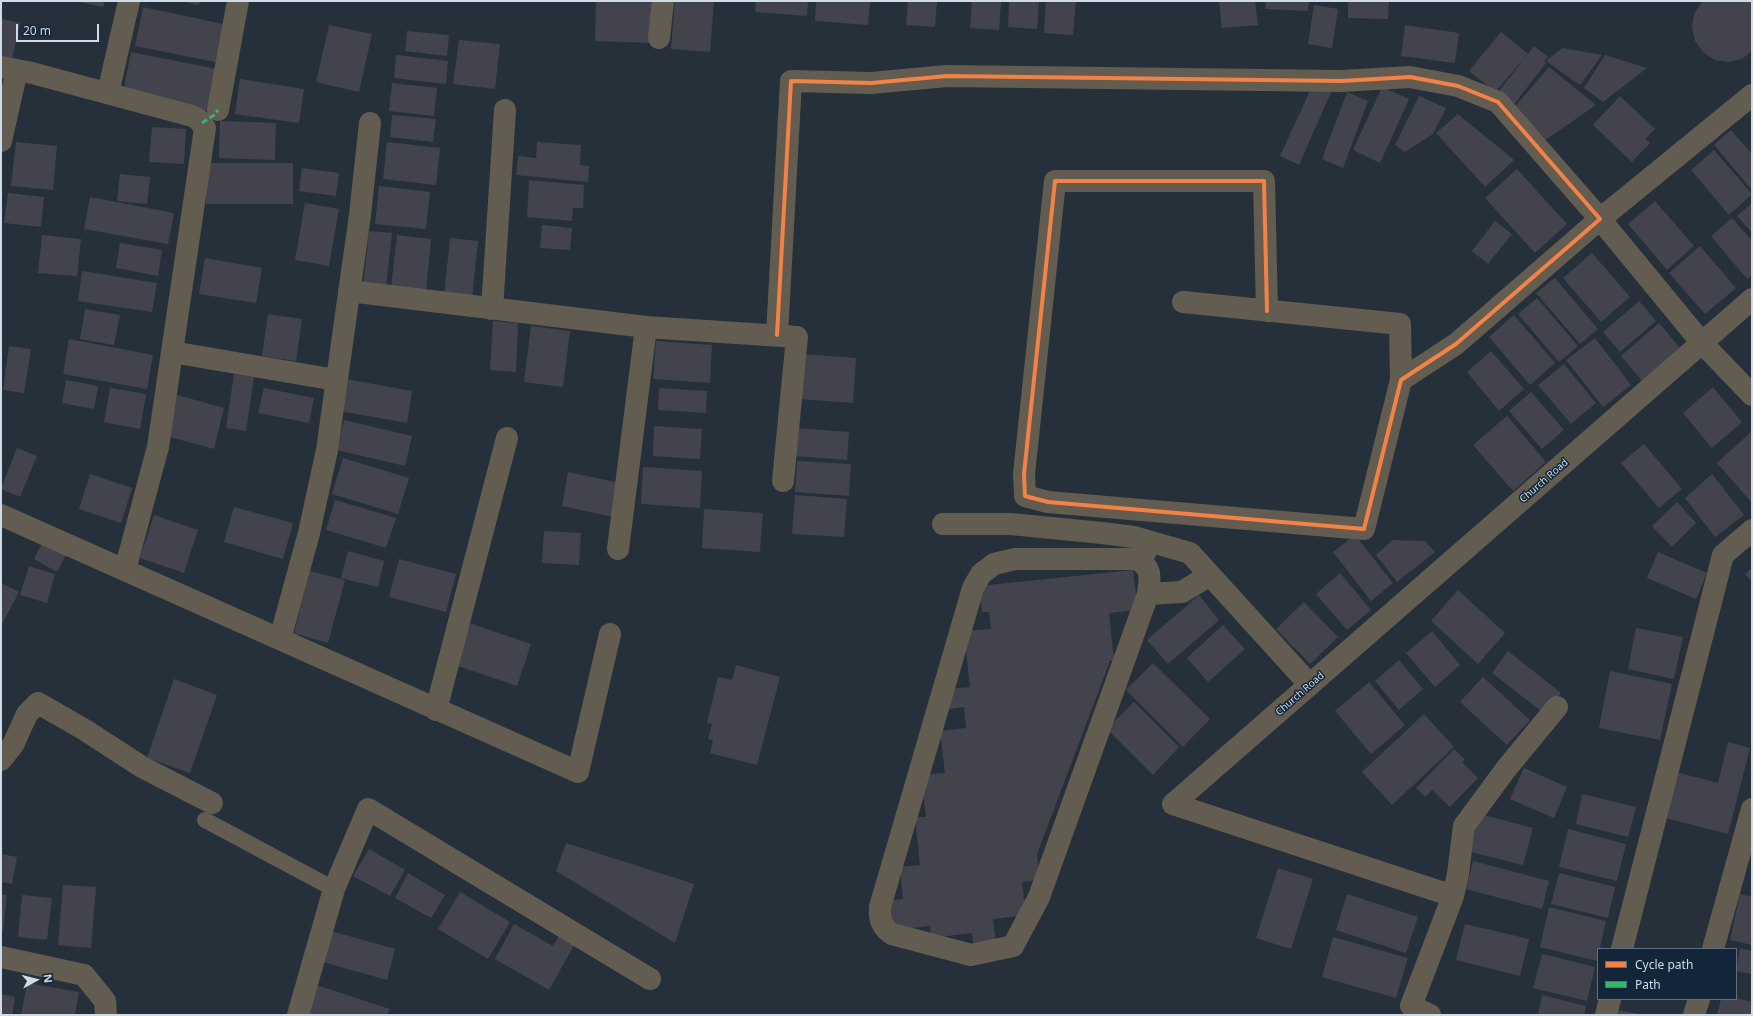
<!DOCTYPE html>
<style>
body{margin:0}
#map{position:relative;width:1753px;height:1016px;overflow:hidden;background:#26303b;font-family:"Noto Sans",sans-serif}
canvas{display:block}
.frame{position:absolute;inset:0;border:2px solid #d0dbea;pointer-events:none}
.legend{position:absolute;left:1597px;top:948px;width:140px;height:52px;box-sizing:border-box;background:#132539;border:1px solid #5f6e80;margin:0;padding:5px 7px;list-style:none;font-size:12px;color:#d0dbea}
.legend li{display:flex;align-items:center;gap:8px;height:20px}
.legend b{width:20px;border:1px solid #5f6e80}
.north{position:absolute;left:16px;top:960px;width:40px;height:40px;-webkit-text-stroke:3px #132539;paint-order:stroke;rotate:83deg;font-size:11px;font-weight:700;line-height:16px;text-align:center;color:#d0dbea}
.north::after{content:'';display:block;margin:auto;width:14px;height:18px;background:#d0dbea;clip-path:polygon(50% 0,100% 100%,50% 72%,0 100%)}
.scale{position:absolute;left:16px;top:24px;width:83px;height:18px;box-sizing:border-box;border:2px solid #d0dbea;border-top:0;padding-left:5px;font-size:12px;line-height:14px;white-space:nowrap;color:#d0dbea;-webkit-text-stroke:3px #132539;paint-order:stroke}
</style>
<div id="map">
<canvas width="1753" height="1016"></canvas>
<div class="frame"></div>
<ul class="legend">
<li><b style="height:5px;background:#f48246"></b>Cycle path</li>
<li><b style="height:5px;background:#33b770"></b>Path</li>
</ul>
<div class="north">N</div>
<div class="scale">20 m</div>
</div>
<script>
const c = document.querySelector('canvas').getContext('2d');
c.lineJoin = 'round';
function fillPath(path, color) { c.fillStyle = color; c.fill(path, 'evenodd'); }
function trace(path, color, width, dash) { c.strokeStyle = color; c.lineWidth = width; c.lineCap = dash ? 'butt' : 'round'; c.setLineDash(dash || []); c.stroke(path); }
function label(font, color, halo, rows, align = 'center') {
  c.font = font + ' "Noto Sans",sans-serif'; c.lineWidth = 3; c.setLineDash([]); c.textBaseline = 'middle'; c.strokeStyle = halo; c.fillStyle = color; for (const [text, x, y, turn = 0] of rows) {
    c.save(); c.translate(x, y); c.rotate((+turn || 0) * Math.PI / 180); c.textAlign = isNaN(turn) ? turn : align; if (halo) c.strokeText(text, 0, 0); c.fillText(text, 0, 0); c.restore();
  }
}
fillPath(new Path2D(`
 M 76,1 L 105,1 L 103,7 Z
 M 180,1 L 200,1 L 199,5 Z
 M 596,1 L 653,1 L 652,43 L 595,41 Z
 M 675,1 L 714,1 L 710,52 L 671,49 Z
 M 756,1 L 808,1 L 807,16 L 755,12 Z
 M 816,1 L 870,1 L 868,25 L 815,21 Z
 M 908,1 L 937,1 L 935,27 L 906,25 Z
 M 972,1 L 1001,1 L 999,30 L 970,28 Z
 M 1009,1 L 1039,1 L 1037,29 L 1008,27 Z
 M 1046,1 L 1076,1 L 1073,35 L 1044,33 Z
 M 1219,1 L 1255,1 L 1258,25 L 1222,28 Z
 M 1266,1 L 1309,1 L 1308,11 L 1265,9 Z
 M 1348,1 L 1389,1 L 1388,19 L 1348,18 Z
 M 1703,1 L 1752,1 L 1752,51 L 1742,59 L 1728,62 L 1715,60 L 1703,52 L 1695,41 L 1692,27 L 1694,14 Z
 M 1314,5 L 1338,9 L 1332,48 L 1308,44 Z
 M 143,7 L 228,25 L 220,63 L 135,46 Z
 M 1,19 L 20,23 L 10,68 L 1,66 Z
 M 329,25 L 372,34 L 359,92 L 316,82 Z
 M 1405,25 L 1459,33 L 1455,63 L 1401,56 Z
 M 407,31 L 449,35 L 447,56 L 405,51 Z
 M 1501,32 L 1528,54 L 1495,92 L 1469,71 Z
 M 459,40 L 500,44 L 495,89 L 453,84 Z
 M 1534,46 L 1548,57 L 1544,61 L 1546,63 L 1512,107 L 1496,95 Z
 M 1562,48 L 1602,55 L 1580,85 L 1546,61 Z
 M 131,52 L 217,69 L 208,111 L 123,93 Z
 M 396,55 L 448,61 L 446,84 L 394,78 Z
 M 1605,55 L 1647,68 L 1603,102 L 1584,88 Z
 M 1549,67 L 1596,105 L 1541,143 L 1512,110 Z
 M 240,79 L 304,89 L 299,123 L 235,114 Z
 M 1314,82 L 1332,90 L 1299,165 L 1280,156 Z
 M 392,83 L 437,88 L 434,116 L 389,111 Z
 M 1382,87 L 1409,99 L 1380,163 L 1353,150 Z
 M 1347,92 L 1368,101 L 1343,168 L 1322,159 Z
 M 1419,96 L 1446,108 L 1433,134 L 1405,152 L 1395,145 Z
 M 1620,96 L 1655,129 L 1645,139 L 1650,143 L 1632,162 L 1593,125 Z
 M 1458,114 L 1514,160 L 1485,187 L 1436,133 Z
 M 392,115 L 436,119 L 433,142 L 390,137 Z
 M 220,121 L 276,123 L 275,160 L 219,158 Z
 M 152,127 L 186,129 L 184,164 L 149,162 Z
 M 1731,130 L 1752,154 L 1752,190 L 1714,145 Z
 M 16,142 L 57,146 L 53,190 L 11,186 Z
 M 387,142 L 440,148 L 436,185 L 383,179 Z
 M 537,142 L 581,145 L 580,165 L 589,166 L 588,182 L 516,175 L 518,156 L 536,158 Z
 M 1714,150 L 1752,194 L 1729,215 L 1691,170 Z
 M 206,163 L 293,163 L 293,204 L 206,204 Z
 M 302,168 L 339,173 L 336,196 L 299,191 Z
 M 1517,169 L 1567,224 L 1535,253 L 1485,198 Z
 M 120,174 L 150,177 L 147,204 L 117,201 Z
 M 529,180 L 584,185 L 583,208 L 573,208 L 572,221 L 527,217 Z
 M 379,186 L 430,192 L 426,229 L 375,224 Z
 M 8,193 L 44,197 L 41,227 L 4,223 Z
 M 90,197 L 174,213 L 168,244 L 84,229 Z
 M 1655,201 L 1694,246 L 1667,270 L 1628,224 Z
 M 305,203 L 339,209 L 329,266 L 295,260 Z
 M 1752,203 L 1752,233 L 1737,216 Z
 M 1732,218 L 1752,241 L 1752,275 L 1747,279 L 1711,236 Z
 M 1495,221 L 1512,234 L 1488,264 L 1472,251 Z
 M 542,225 L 572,228 L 570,250 L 540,248 Z
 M 369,231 L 392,233 L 386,288 L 363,286 Z
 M 42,235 L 81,239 L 77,276 L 38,273 Z
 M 397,235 L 431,239 L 426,292 L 391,288 Z
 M 450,238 L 478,241 L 472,298 L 444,296 Z
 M 120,243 L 162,250 L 158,276 L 116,268 Z
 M 1700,246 L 1736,288 L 1705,314 L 1669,273 Z
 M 1592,253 L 1630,297 L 1601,322 L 1563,278 Z
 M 205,258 L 262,268 L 256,303 L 199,294 Z
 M 82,271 L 157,283 L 152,312 L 78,301 Z
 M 1555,278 L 1598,329 L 1580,344 L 1536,293 Z
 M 1537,298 L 1578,346 L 1559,362 L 1518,314 Z
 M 1639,301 L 1656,321 L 1620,352 L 1603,332 Z
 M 85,309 L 120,315 L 114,345 L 80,339 Z
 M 268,314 L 302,319 L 296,361 L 262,356 Z
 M 1514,315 L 1555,363 L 1530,385 L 1489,337 Z
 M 493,321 L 518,323 L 516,372 L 490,370 Z
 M 1659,323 L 1680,348 L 1642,381 L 1621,356 Z
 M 531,326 L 570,331 L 563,387 L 524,382 Z
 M 1595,338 L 1631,385 L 1603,407 L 1566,360 Z
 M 69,339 L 153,355 L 147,389 L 63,374 Z
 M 656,341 L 712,345 L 710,383 L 653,379 Z
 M 9,346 L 31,349 L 24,393 L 3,390 Z
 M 1491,351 L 1524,389 L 1499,411 L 1467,372 Z
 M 802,354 L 856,358 L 853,403 L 799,399 Z
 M 1564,364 L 1596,403 L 1571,424 L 1538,385 Z
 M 234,374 L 254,377 L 246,431 L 226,428 Z
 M 346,379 L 412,391 L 407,423 L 340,411 Z
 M 66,380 L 98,386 L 94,409 L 62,403 Z
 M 1713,387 L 1742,422 L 1712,448 L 1683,413 Z
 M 110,388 L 146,394 L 140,429 L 104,422 Z
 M 264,388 L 314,398 L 309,423 L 258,413 Z
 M 659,388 L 707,391 L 706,413 L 658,410 Z
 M 1531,392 L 1564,430 L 1542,449 L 1509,411 Z
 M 174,394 L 224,408 L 214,449 L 163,435 Z
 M 1507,416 L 1546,462 L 1513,491 L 1473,445 Z
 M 344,420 L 412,436 L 405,466 L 337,450 Z
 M 654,426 L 702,429 L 700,459 L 653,456 Z
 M 795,428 L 849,432 L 847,460 L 793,456 Z
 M 1752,431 L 1752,503 L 1717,463 Z
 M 1644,444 L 1682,489 L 1659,508 L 1621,463 Z
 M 17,448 L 37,456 L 20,497 L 1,489 Z
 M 343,458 L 409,478 L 398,514 L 332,494 Z
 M 797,461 L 851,464 L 849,496 L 795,492 Z
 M 643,467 L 702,471 L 700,508 L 641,504 Z
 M 568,472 L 620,483 L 613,517 L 562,506 Z
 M 90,474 L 132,488 L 121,523 L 79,509 Z
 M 1712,474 L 1744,515 L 1715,537 L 1685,498 Z
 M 795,495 L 847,499 L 844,537 L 792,534 Z
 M 335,500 L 396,518 L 386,548 L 326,530 Z
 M 1677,502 L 1696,523 L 1672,547 L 1652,526 Z
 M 234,507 L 293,523 L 283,559 L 224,542 Z
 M 704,509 L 763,513 L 760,552 L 702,548 Z
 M 154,515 L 198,530 L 184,573 L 140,558 Z
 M 544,531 L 581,533 L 579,565 L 542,563 Z
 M 1355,535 L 1393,583 L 1371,601 L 1333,552 Z
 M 1393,540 L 1425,541 L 1435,552 L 1397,582 L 1376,555 Z
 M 42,543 L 66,555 L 57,572 L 34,559 Z
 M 348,551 L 384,561 L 378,587 L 341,578 Z
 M 1658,552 L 1707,573 L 1696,599 L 1647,578 Z
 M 399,559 L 456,574 L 446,612 L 389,597 Z
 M 29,566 L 55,574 L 47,603 L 20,595 Z
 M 1752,568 L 1752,582 L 1745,574 Z
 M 1133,570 L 1138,610 L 1109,613 L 1114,661 L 1110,661 L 1037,854 L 1040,880 L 1022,882 L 1026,915 L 993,919 L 996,945 L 974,948 L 972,933 L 931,938 L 930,926 L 892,930 L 888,901 L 903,899 L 900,867 L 920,865 L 915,817 L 926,817 L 921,775 L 945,773 L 940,731 L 966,728 L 964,707 L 949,709 L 947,689 L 970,687 L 964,631 L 991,629 L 989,612 L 982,612 L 979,586 Z
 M 310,571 L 345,580 L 328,643 L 294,633 Z
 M 1340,573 L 1371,610 L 1347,630 L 1316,594 Z
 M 1,583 L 19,592 L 1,626 Z
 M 1458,590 L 1505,633 L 1478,664 L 1431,621 Z
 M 1199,595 L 1219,620 L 1168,664 L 1147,640 Z
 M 1304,602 L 1338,637 L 1310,664 L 1276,629 Z
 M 466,622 L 531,644 L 517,686 L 452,664 Z
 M 1223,625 L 1245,649 L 1208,682 L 1187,658 Z
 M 1636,628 L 1683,637 L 1674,679 L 1628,669 Z
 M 1432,631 L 1460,665 L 1435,687 L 1406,653 Z
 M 1508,651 L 1561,693 L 1545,714 L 1492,673 Z
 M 1399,660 L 1423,689 L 1399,710 L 1375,681 Z
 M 1153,663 L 1210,719 L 1183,747 L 1126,690 Z
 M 736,665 L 780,677 L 757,765 L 710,753 L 713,740 L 708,739 L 712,724 L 707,723 L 718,677 L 732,680 Z
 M 1610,671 L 1672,684 L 1660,740 L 1599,728 Z
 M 1483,677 L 1530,720 L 1507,745 L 1460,702 Z
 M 174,679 L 217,695 L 190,773 L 147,758 Z
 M 1369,682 L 1405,725 L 1371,754 L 1335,711 Z
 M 1134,702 L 1179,747 L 1153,775 L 1107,729 Z
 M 1424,714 L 1454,747 L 1392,805 L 1362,772 Z
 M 1728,742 L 1750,748 L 1728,834 L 1661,817 L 1672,771 L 1718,783 Z
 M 1454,749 L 1465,760 L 1462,762 L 1478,778 L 1450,807 L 1432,790 L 1425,797 L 1416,788 Z
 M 1524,768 L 1567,787 L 1554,818 L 1510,799 Z
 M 1582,794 L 1636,807 L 1628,837 L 1576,824 Z
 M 1479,814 L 1533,828 L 1523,865 L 1470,852 Z
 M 1568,829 L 1626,844 L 1617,881 L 1559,867 Z
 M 566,843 L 694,884 L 675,943 L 556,871 Z
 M 369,849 L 405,870 L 390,896 L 353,876 Z
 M 1,854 L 17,857 L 12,884 L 1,882 Z
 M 1473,861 L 1549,881 L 1542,909 L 1466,889 Z
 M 1278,868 L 1313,879 L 1291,949 L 1256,938 Z
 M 408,873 L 445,895 L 431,918 L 395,898 Z
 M 1559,873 L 1615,887 L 1608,918 L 1551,904 Z
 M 63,885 L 96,887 L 91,948 L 58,945 Z
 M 460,892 L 510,922 L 488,959 L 438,929 Z
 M 1,894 L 7,895 L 3,931 L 1,931 Z
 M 1347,894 L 1418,917 L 1406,953 L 1336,930 Z
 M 1740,894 L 1752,897 L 1752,945 L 1730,940 Z
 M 22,895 L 52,898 L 47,940 L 18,937 Z
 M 1549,907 L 1606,921 L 1597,961 L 1540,947 Z
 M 514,924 L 553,946 L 562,931 L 577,940 L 549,990 L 495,959 Z
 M 1465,924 L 1529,939 L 1520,976 L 1456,960 Z
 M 331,931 L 395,949 L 387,980 L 323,962 Z
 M 1333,937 L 1408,958 L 1396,998 L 1322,977 Z
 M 1740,948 L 1752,951 L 1752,974 L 1736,971 Z
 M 1542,954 L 1595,967 L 1587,1001 L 1533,988 Z
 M 27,983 L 79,992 L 75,1015 L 21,1015 Z
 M 316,985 L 390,1009 L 387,1015 L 307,1015 Z
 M 1,994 L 15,997 L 12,1015 L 1,1015 Z
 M 1542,995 L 1586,1006 L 1584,1015 L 1538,1015 Z
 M 1736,998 L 1752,1002 L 1752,1015 L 1717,1015 L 1721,999 Z
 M 1618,1010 L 1639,1014 L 1639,1015 L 1617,1015 Z`), '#43434d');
trace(new Path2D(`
 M 205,820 L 334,889`), '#625d50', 16);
trace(new Path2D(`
 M 659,38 L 663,1
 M 1,67 L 32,73 L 192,116 L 198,119 L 205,128 L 158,447 L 125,570
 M 108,93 L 129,1
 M 1752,95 L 1600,219 L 1702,343 L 1752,395
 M 218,110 L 238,1
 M 1,141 L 17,70
 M 349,291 L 646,327 L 797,337 L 783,481
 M 1183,302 L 1400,324 L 1401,380
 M 492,309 L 505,110
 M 777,335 L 791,81 L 871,83 L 947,76 L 1341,81 L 1410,77 L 1458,86 L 1498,102 L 1600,219 L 1456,344 L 1401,380 L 1364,529 L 1048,502 L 1025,496 L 1024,474 L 1055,181 L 1264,181 L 1267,311
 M 172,352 L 336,380
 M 1,515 L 578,772 L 610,634
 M 943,524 L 1011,524 L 1102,533 L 1134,537 L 1190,553 L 1310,685
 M 618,549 L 646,327
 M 1136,559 C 1153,567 1150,578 1148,594 L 1039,897 L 1013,946 L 971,955 L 892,934 C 882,927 879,920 880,907 L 973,588 L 981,574 L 994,564 L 1015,559 L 1136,559 L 1146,551 L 1150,542
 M 1148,594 L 1182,592 L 1210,575
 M 280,639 L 309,533 L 327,450 L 360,215 L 370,123
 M 436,710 L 507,438
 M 1,760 L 13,745 L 27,714 L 38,703 L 85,730 L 142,767 L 212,803
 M 1453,896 L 1458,874 L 1464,826 L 1506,769 L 1557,707
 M 1622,949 L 1723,555 L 1752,530
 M 1713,949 L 1752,809
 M 1,957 L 84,975 L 105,1001 L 106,1015
 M 298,1015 L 334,889 L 368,809 L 650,979
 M 1430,1015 L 1411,1006 L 1453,896 L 1173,804 L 1752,299
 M 1606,1015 L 1610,999
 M 1694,1015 L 1699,999`), '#625d50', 22);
trace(new Path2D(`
 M 202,123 L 214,115 L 218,110`), '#33b770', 3, [6, 3]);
trace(new Path2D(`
 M 777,335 L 791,81 L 871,83 L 947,76 L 1341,81 L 1410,77 L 1458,86 L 1498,102 L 1600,219 L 1456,344 L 1401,380 L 1364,529 L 1048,502 L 1025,496 L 1024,474 L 1055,181 L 1264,181 L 1267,311`), '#f48246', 4);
label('10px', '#d0dbea', '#132539', [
 ["Church Road",1544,481,-41],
 ["Church Road",1300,694,-41]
]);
</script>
